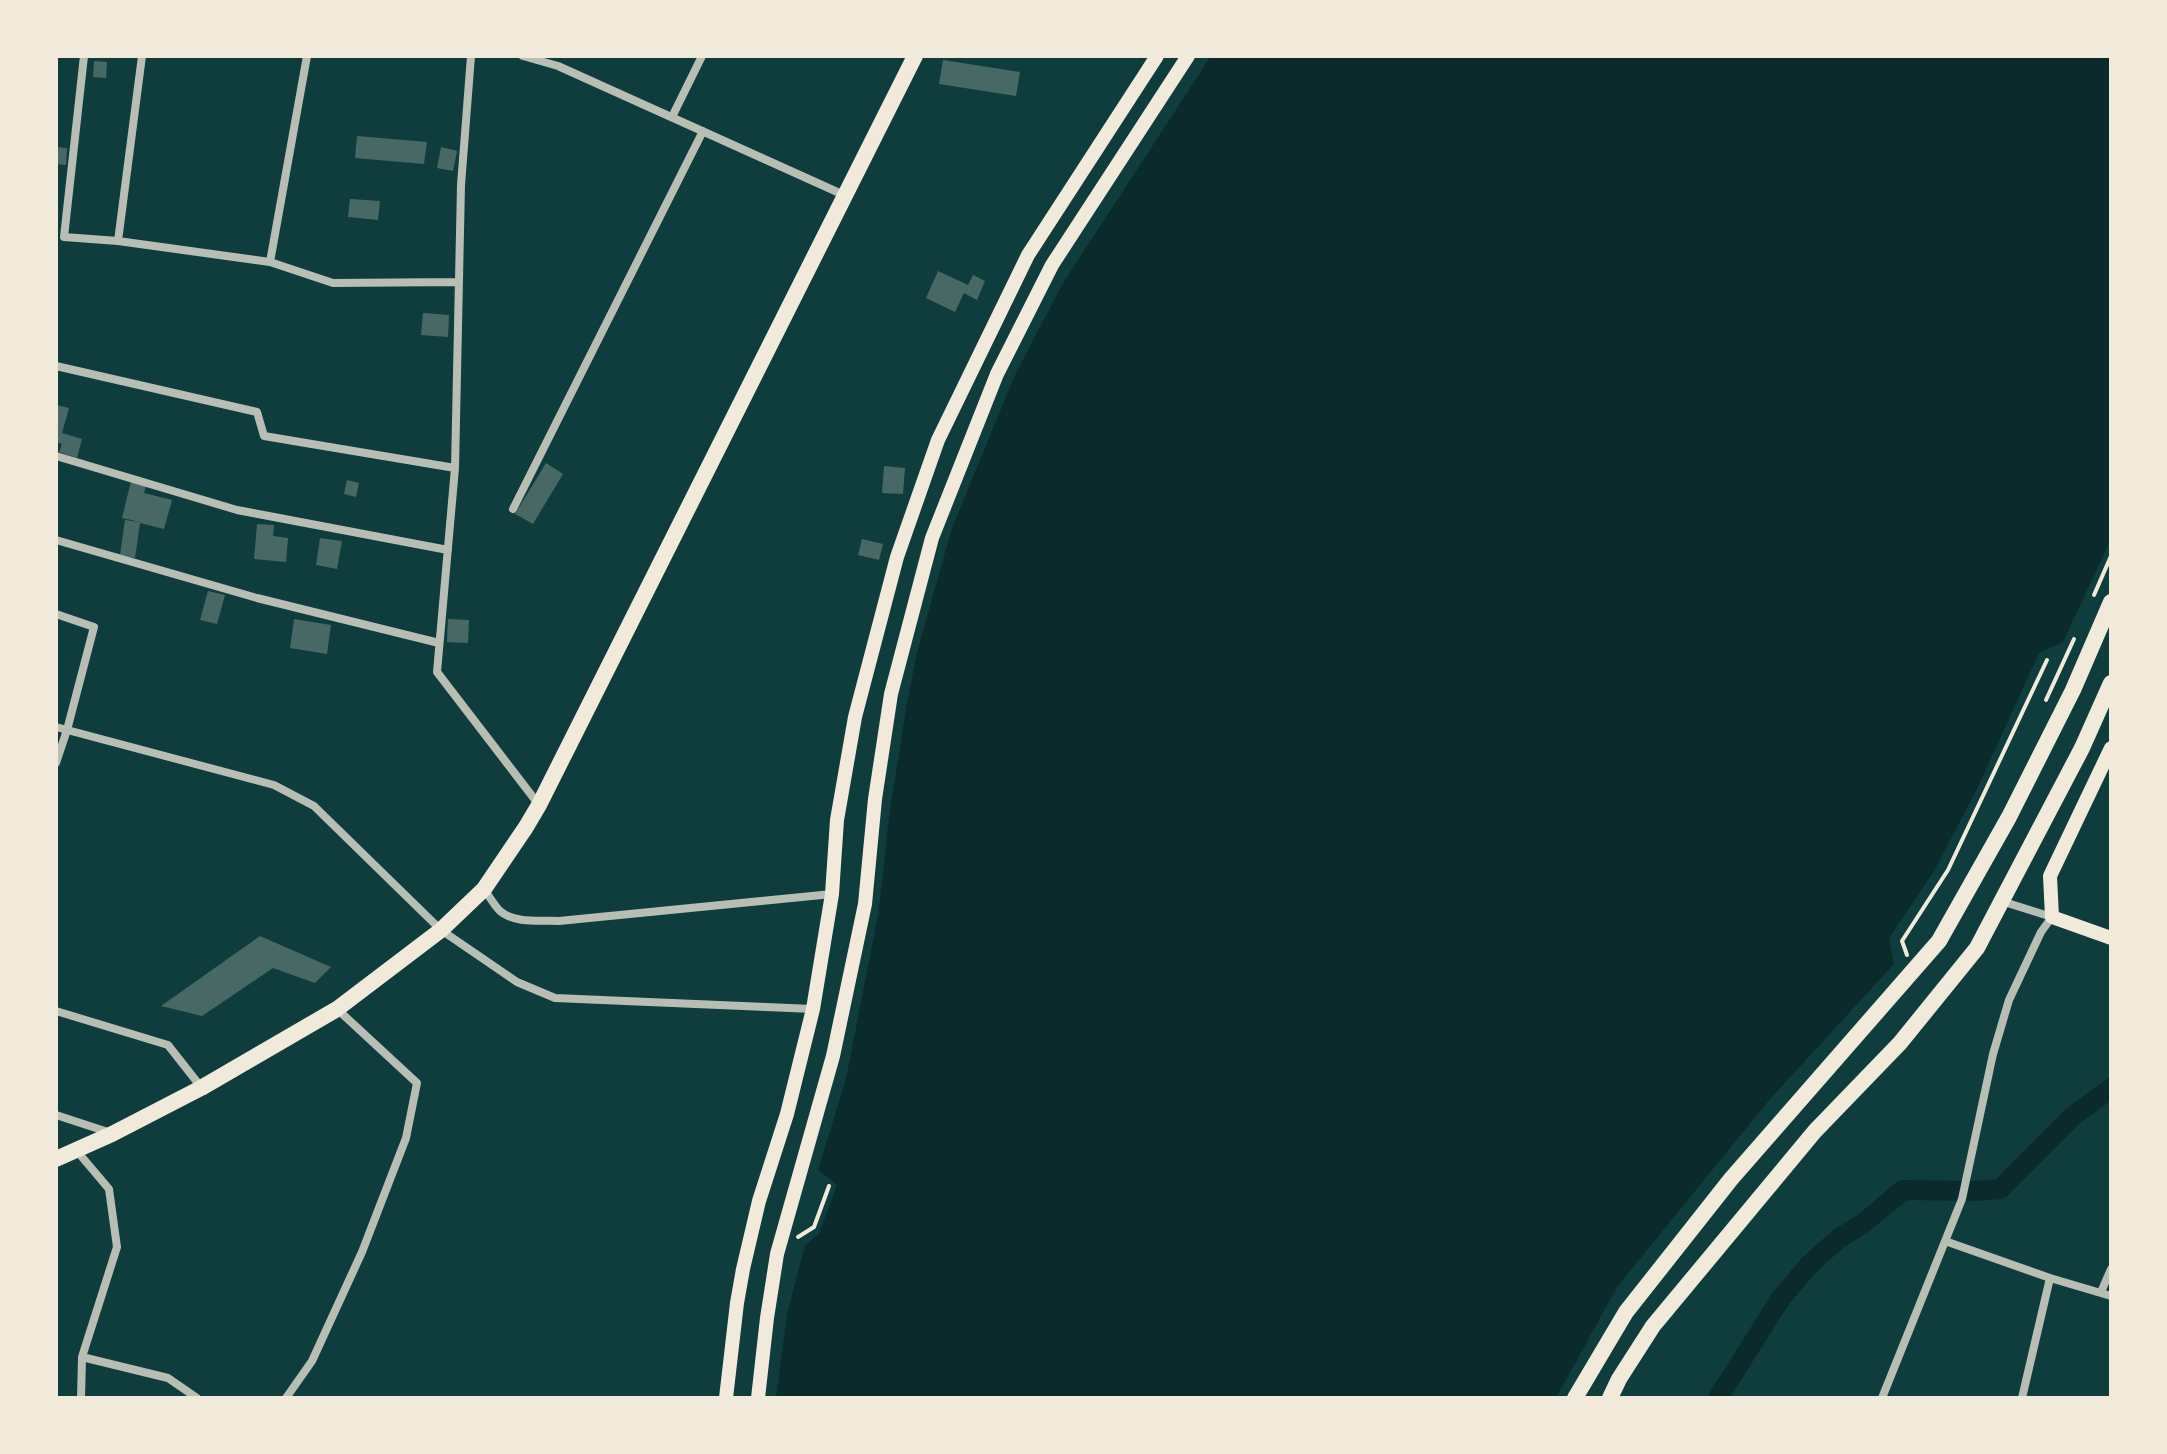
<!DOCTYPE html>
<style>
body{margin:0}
#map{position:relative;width:2167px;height:1454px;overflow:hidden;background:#0f3d3e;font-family:Raleway,sans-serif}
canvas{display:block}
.frame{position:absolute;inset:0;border:58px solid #f1e9da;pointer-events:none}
</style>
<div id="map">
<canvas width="2167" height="1454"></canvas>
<div class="frame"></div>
</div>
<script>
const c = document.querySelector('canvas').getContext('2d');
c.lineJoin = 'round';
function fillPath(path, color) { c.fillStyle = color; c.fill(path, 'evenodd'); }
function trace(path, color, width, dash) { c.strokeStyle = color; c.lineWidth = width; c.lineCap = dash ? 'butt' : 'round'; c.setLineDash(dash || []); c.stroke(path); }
fillPath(new Path2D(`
 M 1211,56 L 2111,56 L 2111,539 L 2063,642 L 2039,653 L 1977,789 L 1934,871 L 1889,938 L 1894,964 L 1770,1099 L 1617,1287 L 1556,1398 L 776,1398 L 787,1315 L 805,1245 L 819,1234 L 837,1185 L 818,1170 L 846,1079 L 879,910 L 889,816 L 907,703 L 917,652 L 952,528 L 1015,375 L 1063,283 Z`), '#0a2a2b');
trace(new Path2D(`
 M 1718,1398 L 1781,1298 L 1810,1264 L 1838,1239 L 1865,1222 L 1903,1190 L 1974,1191 L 2000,1189 L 2073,1116 L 2111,1088`), '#0a2a2b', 20);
fillPath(new Path2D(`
 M 943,60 L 1020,72 L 1016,96 L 939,84 Z
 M 94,61 L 107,62 L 106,78 L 93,77 Z
 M 357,136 L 427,142 L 424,164 L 355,158 Z
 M 56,147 L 67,148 L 66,165 L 56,164 Z
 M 441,147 L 457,151 L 453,171 L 437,168 Z
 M 350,199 L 380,201 L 378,220 L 348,217 Z
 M 938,271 L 968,285 L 973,275 L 985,281 L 977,300 L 964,293 L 955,312 L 926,298 Z
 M 423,313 L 449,315 L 448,337 L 421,335 Z
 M 56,405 L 69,408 L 62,433 L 82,439 L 77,458 L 59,452 L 62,444 L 56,442 Z
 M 546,463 L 563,474 L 533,524 L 515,514 Z
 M 884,466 L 905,468 L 903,494 L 882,493 Z
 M 347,480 L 359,483 L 356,497 L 344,494 Z
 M 131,481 L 146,485 L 144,493 L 172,500 L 164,529 L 140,523 L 135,558 L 120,555 L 125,520 L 140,522 L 122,518 Z
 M 257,524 L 274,525 L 273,536 L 288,538 L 286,562 L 254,559 Z
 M 320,538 L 342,541 L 337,569 L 316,565 Z
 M 862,539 L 883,544 L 879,560 L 858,555 Z
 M 208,591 L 225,595 L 217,624 L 200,620 Z
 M 294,619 L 331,625 L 327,654 L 290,648 Z
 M 448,619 L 469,620 L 468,643 L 447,642 Z
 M 260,936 L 331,967 L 315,983 L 273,968 L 202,1016 L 161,1006 Z`), '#486865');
trace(new Path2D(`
 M 2094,595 L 2111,556
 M 2046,700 L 2074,639
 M 1907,955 L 1902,941 L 1948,870 L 2047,660
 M 798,1237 L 814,1227 L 829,1186`), '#f1e9da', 4);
trace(new Path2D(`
 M 84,56 L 64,237 L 118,241
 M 142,56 L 118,241 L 270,262
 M 307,56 L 270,262 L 333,283 L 459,282
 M 523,56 L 558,66 L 844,195
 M 672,117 L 702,56
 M 56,366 L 257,412 L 264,436 L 455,468 L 437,672 L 539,805
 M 56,456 L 237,510 L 448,550
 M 455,468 L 461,185 L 471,56
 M 513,509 L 703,131
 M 56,540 L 257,598 L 439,643
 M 56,614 L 94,627 L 67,730 L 56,763
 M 56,727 L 274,785 L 314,806 L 441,930 L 517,982 L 555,998 L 813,1009
 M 484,889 C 489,896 494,905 500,911 C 515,924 541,920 559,921 L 832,894
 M 56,1011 L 168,1045 L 201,1087
 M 56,1115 L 108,1132
 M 76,1150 L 109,1189 L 117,1247 L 82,1357 L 81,1398
 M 1945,1241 L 2050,1278 L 2111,1296
 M 2101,1292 L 2111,1269
 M 82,1357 L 168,1378 L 197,1398
 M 286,1398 L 312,1361 L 362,1252 L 406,1138 L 417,1083 L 337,1009
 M 1882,1398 L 1962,1199 L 1993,1054 L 2009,1000 L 2041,932 L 2052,917 L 2001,901
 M 2022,1398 L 2050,1278`), '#b8beb3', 8);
trace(new Path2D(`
 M 2111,748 L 2050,876 L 2052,917 L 2111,938
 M 726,1398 L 737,1303 L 743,1269 L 759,1201 L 787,1114 L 813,1009 L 832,894 L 837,820 L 855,717 L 897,557 L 938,440 L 1028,255 L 1157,56
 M 758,1398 L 767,1318 L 777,1254 L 833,1056 L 865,904 L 875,799 L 891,694 L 932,538 L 997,374 L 1052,265 L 1188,56`), '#f1e9da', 14);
trace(new Path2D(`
 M 56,1159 L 112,1134 L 201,1088 L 337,1009 L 441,930 L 484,889 L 526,827 L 539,805 L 915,56
 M 1575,1398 L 1626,1312 L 1731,1179 L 1939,941 L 2009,817 L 2073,690 L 2111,602
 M 1610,1398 L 1619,1379 L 1653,1326 L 1815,1131 L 1900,1043 L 1977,948 L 2082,748 L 2111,683`), '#f1e9da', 16);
</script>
